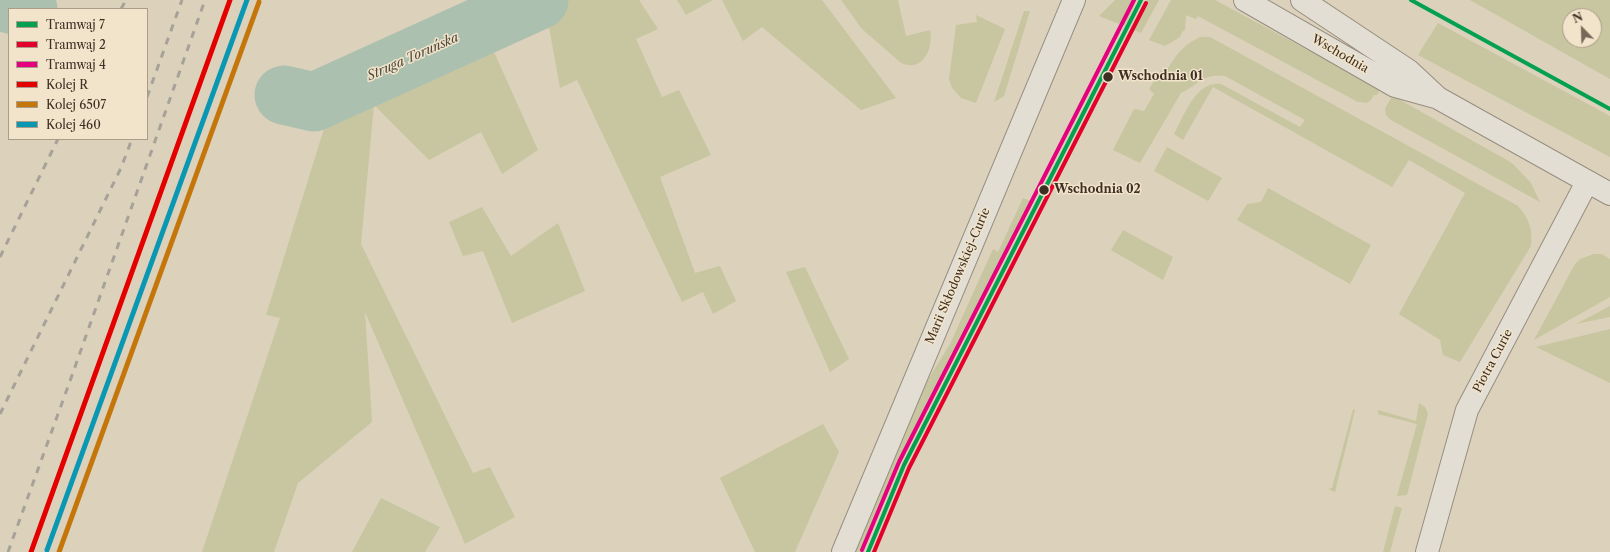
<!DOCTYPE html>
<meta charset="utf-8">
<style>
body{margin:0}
#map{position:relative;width:1610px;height:552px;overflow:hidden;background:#dcd1ba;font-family:"Libre Caslon Text",serif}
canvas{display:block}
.legend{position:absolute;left:8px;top:8px;width:140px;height:132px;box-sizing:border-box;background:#f1e4ca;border:1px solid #a99c88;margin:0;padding:5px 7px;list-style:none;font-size:12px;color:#3e2f24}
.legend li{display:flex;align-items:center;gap:8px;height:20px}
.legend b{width:20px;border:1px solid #a99c88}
.north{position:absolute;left:1562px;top:8px;width:40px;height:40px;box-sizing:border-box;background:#f1e4ca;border:1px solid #a99c88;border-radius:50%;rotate:337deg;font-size:11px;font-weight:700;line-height:16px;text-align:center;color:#3e2f24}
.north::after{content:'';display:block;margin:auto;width:14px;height:18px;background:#756858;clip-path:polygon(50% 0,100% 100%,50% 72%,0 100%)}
</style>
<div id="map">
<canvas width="1610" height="552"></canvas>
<ul class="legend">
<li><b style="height:5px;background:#03a04f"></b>Tramwaj 7</li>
<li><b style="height:5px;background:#e4002b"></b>Tramwaj 2</li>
<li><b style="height:5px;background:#e5007d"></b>Tramwaj 4</li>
<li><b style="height:5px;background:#e50000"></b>Kolej R</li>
<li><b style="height:5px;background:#c5760b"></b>Kolej 6507</li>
<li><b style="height:5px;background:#0997b4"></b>Kolej 460</li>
</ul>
<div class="north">N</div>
</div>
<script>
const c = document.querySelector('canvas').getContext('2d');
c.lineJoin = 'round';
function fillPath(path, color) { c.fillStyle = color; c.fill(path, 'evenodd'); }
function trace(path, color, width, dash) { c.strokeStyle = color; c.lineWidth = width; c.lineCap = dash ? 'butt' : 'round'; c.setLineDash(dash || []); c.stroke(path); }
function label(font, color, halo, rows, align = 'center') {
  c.font = font + ' "Libre Caslon Text",serif'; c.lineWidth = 3; c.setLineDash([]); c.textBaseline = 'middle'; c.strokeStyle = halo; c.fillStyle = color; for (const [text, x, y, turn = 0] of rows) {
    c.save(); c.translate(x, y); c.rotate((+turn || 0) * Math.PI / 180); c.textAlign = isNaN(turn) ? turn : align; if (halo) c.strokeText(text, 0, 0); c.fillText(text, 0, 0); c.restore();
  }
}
fillPath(new Path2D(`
 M 561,0 L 639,0 L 658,29 L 636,39 L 662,97 L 679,90 L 711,155 L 660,177 L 695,273 L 720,266 L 736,301 L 713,314 L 703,292 L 682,302 L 577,80 L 560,88 L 549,27 L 494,52 L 538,150 L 502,174 L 481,132 L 429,160 L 374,105 L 361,244 L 473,473 L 490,467 L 515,517 L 465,544 L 365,312 L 372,422 L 298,483 L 274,552 L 202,552 L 280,318 L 266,315 L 332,103 Z
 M 677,0 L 713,0 L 686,15 Z
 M 722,0 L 822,0 L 896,98 L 861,110 L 762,27 L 743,41 Z
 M 841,0 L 898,0 L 906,36 L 930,30 C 934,49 922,74 900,62 L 862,29 Z
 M 1115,0 L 1137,0 L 1125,26 L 1099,16 Z
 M 1147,0 L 1159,0 L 1141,33 L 1132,29 Z
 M 1171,0 L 1215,0 L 1380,89 L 1377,95 L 1374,95 L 1370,101 L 1366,103 L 1362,102 L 1358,102 L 1198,16 L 1196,19 L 1186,15 L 1185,30 L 1182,32 L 1180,37 L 1165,46 L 1149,40 Z
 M 1470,0 L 1610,0 L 1610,79 ZM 1570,16 L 1594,16 L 1594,40 L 1570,40 Z
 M 1024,11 L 1030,11 L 1004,96 L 994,102 Z
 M 976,15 L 1005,29 L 976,103 L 961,98 L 952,88 L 949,79 L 956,25 L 977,22 Z
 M 1438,23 L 1610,116 L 1610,157 L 1418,55 Z
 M 1200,37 L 1210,37 L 1518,206 C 1529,219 1533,229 1531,246 L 1460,362 L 1443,355 L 1440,340 L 1399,314 L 1465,193 L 1409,160 L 1392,187 L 1213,87 L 1183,140 L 1174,134 C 1184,116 1196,80 1221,84 L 1300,127 L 1305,120 L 1225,76 C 1199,74 1201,84 1181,93 L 1140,163 L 1113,150 L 1134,109 L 1144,111 L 1154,94 L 1149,89 L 1161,70 L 1169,67 C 1178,52 1184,45 1200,37 Z
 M 1395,97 L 1512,163 L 1531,183 L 1540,202 L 1391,120 L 1386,115 L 1385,109 L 1391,98 Z
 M 1167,147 L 1222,178 L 1208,201 L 1154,171 Z
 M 1268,188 L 1371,245 L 1350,284 L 1237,220 L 1247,204 L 1261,202 Z
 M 1023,198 L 1031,201 L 893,479 L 863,552 L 854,552 L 921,391 L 950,344 L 993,249 L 998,252 Z
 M 482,207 L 511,256 L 558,223 L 585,291 L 512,323 L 483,251 L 463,256 L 449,222 Z
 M 1123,230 L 1173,257 L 1163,280 L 1111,250 Z
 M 1594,254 L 1602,254 L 1610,259 L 1610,297 L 1534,340 L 1575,264 L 1580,259 Z
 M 805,267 L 849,359 L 830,372 L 786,272 Z
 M 1610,306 L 1610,317 L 1576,324 Z
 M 1610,329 L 1610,383 L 1536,347 Z
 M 1419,403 L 1425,407 L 1428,414 L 1407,495 L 1397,496 L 1417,424 L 1378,414 L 1378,410 L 1416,421 Z
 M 1353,409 L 1355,410 L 1335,492 L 1328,489 L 1332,488 Z
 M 823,424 L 839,452 L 795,552 L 755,552 L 720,478 Z
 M 381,498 L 440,527 L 425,552 L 352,552 Z
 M 1395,506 L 1402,508 L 1390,552 L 1383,552 Z`), '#c7c6a0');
trace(new Path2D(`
 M 0,1 L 28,9
 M 284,95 L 314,102 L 539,0`), '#acc0b0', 59);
const minor = new Path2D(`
 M 1245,0 L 1395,86 L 1435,97
 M 1302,0 L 1409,71 L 1438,98 L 1610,194
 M 843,552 L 1074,0
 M 1427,552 L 1467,410 L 1587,182`);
trace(minor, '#978e80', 24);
trace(minor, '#e3ded3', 22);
trace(new Path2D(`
 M 121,9 L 126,0
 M 147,97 L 182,0
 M 0,257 L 58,139
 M 0,414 L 121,168 L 132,139
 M 8,552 L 70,381 L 205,0`), '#a7a299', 3, [7, 7]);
trace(new Path2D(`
 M 31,552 L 230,0`), '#e50000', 5);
trace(new Path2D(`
 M 59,552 L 259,2`), '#c5760b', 5);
trace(new Path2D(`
 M 47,550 L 247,0`), '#0997b4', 5);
trace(new Path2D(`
 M 1411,0 L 1610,109
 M 868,552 L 904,465 L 1141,0`), '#03a04f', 4);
trace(new Path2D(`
 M 874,552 L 909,468 L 1146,3`), '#e4002b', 4);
trace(new Path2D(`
 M 862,550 L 899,462 L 1134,0`), '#e5007d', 4);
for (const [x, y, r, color] of [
 [1108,77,5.5,"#3e2f24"],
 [1044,190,5.5,"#3e2f24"]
]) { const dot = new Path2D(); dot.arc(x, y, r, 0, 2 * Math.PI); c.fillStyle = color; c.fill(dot); trace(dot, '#f1e4ca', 1.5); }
label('12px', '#3e2f24', '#f1e4ca', [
 ["Wschodnia",1340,54,30],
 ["Marii Skłodowskiej-Curie",958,276,-67],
 ["Piotra Curie",1493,361,-62]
]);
label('bold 12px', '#3e2f24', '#f1e4ca', [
 ["Wschodnia 01",1118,77],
 ["Wschodnia 02",1054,190]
], 'left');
label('italic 13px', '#504a3f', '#f1e4ca', [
 ["Struga Toruńska",413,57,-24]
]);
</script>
